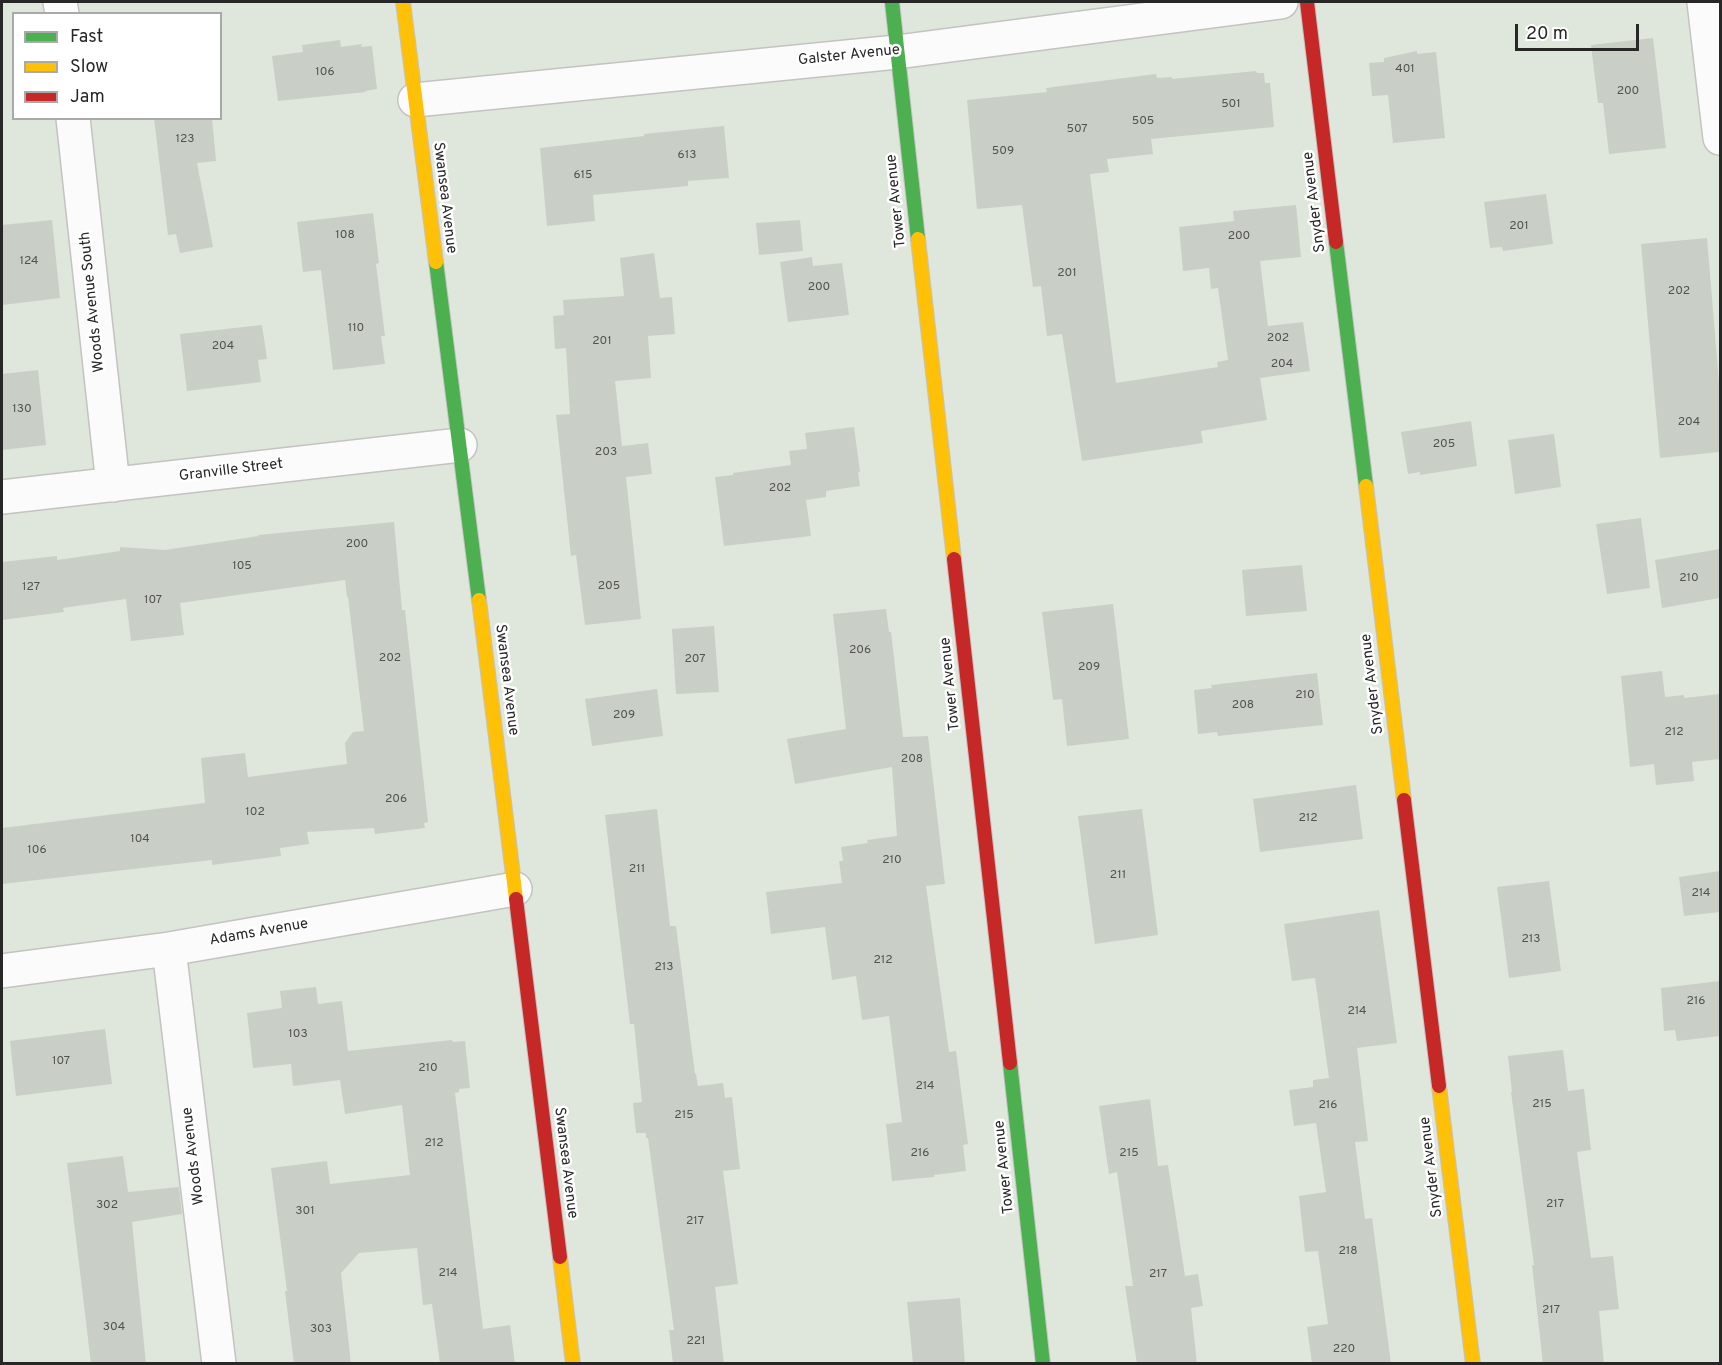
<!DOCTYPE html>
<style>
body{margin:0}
#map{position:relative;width:1722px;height:1365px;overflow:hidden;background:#dfe6dc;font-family:Overpass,sans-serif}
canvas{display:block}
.frame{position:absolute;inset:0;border:3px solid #272727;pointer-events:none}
.legend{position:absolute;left:12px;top:12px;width:210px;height:108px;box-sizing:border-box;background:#fff;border:2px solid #a9a9a9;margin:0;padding:8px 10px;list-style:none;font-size:18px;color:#272727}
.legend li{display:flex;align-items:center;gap:12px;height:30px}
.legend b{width:30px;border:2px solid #a9a9a9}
.scale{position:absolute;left:1515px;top:24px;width:124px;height:27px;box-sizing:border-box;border:3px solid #272727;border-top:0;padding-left:8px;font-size:18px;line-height:21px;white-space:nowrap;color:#272727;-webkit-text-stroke:4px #fff;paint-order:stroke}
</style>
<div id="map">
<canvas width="1722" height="1365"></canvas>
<div class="frame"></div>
<ul class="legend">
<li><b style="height:8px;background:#4caf50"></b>Fast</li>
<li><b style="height:8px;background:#ffc107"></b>Slow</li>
<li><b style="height:8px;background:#c62828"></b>Jam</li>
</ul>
<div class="scale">20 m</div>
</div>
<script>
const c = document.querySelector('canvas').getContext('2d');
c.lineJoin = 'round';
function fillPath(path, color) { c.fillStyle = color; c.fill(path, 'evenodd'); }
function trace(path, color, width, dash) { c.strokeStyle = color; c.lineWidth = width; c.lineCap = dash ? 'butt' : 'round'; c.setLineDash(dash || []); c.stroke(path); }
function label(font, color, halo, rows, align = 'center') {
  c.font = font + ' Overpass,sans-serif'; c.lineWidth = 5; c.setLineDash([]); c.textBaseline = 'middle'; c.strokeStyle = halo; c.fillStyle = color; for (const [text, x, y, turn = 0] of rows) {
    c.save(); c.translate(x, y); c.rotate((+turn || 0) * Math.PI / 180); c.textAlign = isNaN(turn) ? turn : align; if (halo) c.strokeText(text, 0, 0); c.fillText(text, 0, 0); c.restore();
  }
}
fillPath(new Path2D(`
 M 1653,38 L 1666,148 L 1609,154 L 1603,103 L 1598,103 L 1591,45 Z
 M 340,40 L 341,47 L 362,44 L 361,47 L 372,46 L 377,89 L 365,91 L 366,92 L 278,101 L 272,56 L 303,52 L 302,45 Z
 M 1417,51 L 1417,54 L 1436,52 L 1445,138 L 1393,143 L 1388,95 L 1372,96 L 1369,63 L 1384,62 L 1384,58 Z
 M 1256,71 L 1257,73 L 1264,73 L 1265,83 L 1270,83 L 1274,127 L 1151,139 L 1153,154 L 1107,159 L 1109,172 L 1090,174 L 1116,383 L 1218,367 L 1217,362 L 1228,360 L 1218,288 L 1211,289 L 1209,268 L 1183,271 L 1179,227 L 1234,221 L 1233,211 L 1296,205 L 1301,257 L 1260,261 L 1268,326 L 1303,322 L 1310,371 L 1260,378 L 1267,420 L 1201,431 L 1203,443 L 1082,461 L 1062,334 L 1047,336 L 1041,286 L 1033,287 L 1022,205 L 977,209 L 967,100 L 1047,92 L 1046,88 L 1156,74 L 1157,78 L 1172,77 L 1172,79 Z
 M 154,118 L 212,118 L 216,161 L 197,163 L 213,247 L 180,253 L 176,234 L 168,235 Z
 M 724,126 L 729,178 L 688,181 L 688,186 L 593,195 L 595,221 L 547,226 L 540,148 L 644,136 L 644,134 Z
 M 1546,194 L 1553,244 L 1503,251 L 1502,247 L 1490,248 L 1484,202 Z
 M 373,213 L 379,263 L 376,264 L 385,336 L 381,336 L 385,364 L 333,370 L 321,270 L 303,272 L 297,222 Z
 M 52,220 L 60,298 L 2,305 L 2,225 Z
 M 800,220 L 803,251 L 759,255 L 756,223 Z
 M 1707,238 L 1720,395 L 1720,452 L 1660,458 L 1641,244 Z
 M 654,253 L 660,298 L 672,297 L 675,334 L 648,336 L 651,378 L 615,381 L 622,446 L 648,443 L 652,474 L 626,477 L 641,619 L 585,625 L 576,555 L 571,556 L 556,415 L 570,414 L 566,348 L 555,349 L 553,316 L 564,315 L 563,300 L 624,296 L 620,258 Z
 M 812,257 L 813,266 L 842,263 L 849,315 L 788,322 L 780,262 Z
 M 262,325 L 267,359 L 258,360 L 261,382 L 187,391 L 180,334 Z
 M 38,370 L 46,445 L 2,450 L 2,374 Z
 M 1471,421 L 1477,466 L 1420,475 L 1420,472 L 1408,474 L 1401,432 Z
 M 854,427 L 860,472 L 858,472 L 860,486 L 826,491 L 826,497 L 806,500 L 811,536 L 724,546 L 715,477 L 733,475 L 733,473 L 791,465 L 789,451 L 807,449 L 805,433 Z
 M 1554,434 L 1561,487 L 1515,494 L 1508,440 Z
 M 1641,518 L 1650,588 L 1607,594 L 1596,524 Z
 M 394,522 L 402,610 L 405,610 L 428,822 L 424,823 L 425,828 L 375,834 L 374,828 L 307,832 L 309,844 L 280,848 L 281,856 L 212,865 L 212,860 L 2,884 L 2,828 L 205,803 L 201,758 L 245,753 L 248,777 L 347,764 L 345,743 L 353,732 L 364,731 L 348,597 L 347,597 L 345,580 L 180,603 L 184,635 L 131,641 L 126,599 L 63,608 L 64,612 L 2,620 L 2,562 L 57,556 L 57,560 L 120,551 L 120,547 L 165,550 L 259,536 L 258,535 Z
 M 1720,549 L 1720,598 L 1662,608 L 1655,560 Z
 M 1302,565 L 1307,611 L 1246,616 L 1242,570 Z
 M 1113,604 L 1129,739 L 1067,746 L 1062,699 L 1053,700 L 1042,612 Z
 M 886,609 L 889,632 L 891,632 L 903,737 L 928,736 L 945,884 L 926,886 L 949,1052 L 956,1051 L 968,1144 L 963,1145 L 966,1171 L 934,1175 L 934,1177 L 892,1181 L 886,1124 L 902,1122 L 889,1016 L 862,1020 L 856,976 L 832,980 L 825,927 L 771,934 L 766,892 L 842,883 L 839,861 L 843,861 L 841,847 L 868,843 L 867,840 L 897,836 L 892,767 L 795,784 L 787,739 L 846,729 L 833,614 Z
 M 714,626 L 719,692 L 676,694 L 672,629 Z
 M 1662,671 L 1665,697 L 1684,695 L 1684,698 L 1720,694 L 1720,759 L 1692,762 L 1694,781 L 1656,785 L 1654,764 L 1630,767 L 1621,676 Z
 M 1317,673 L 1323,725 L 1218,736 L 1217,732 L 1198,734 L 1194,690 L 1212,688 L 1211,685 Z
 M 657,689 L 663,736 L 592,746 L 585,699 Z
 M 1356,785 L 1363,839 L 1260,852 L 1253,799 Z
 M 657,809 L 670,926 L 676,926 L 695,1074 L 696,1074 L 698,1086 L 723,1083 L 725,1098 L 732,1097 L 740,1169 L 723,1171 L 738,1284 L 715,1287 L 724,1364 L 673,1364 L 669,1330 L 674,1330 L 648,1138 L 646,1138 L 646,1133 L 636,1133 L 633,1103 L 642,1102 L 634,1024 L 630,1024 L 605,815 Z
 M 1142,809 L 1158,935 L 1095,944 L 1078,816 Z
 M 1720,871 L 1720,912 L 1684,916 L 1679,877 Z
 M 1549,881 L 1561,971 L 1509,978 L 1497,887 Z
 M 1379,910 L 1397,1043 L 1357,1048 L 1368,1141 L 1355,1142 L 1365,1219 L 1372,1218 L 1391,1364 L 1312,1364 L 1307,1327 L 1328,1324 L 1318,1251 L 1305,1252 L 1299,1196 L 1326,1192 L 1316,1123 L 1294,1126 L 1289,1090 L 1313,1087 L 1313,1080 L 1329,1078 L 1315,978 L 1292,981 L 1284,924 Z
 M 1720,981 L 1720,1036 L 1677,1041 L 1675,1030 L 1664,1031 L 1661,988 Z
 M 316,987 L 318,1004 L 342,1001 L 348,1051 L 452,1040 L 453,1042 L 465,1041 L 470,1088 L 459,1089 L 459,1092 L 455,1093 L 483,1329 L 510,1325 L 515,1364 L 440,1364 L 432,1304 L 423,1305 L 417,1248 L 359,1253 L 341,1273 L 351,1364 L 294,1364 L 285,1291 L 287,1291 L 271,1168 L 327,1161 L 330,1184 L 410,1175 L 402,1105 L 345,1114 L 340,1080 L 293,1086 L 291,1064 L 253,1068 L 247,1013 L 282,1008 L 280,991 Z
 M 105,1029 L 112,1084 L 16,1096 L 10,1041 Z
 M 1563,1050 L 1568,1091 L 1584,1089 L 1591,1150 L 1577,1152 L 1591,1258 L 1613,1256 L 1619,1309 L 1599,1311 L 1604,1364 L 1543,1364 L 1532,1265 L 1534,1265 L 1511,1092 L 1512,1092 L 1508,1056 Z
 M 1150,1099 L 1158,1166 L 1168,1165 L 1185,1276 L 1198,1274 L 1203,1306 L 1191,1308 L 1197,1364 L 1137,1364 L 1125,1286 L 1133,1286 L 1117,1172 L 1109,1174 L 1099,1106 Z
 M 123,1156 L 128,1192 L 179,1187 L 182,1214 L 132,1222 L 146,1364 L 91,1364 L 67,1163 Z
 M 960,1298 L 965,1364 L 913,1364 L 907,1302 Z`), '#c9cfc7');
const street = new Path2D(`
 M 60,2 L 62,14
 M 1704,2 L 1720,138
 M 415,100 L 897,52 L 1281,2
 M 73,118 L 113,485
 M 2,497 L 460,445
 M 169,949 L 219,1364
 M 2,971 L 169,949 L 515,889`);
const fast = new Path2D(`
 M 892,2 L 918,239
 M 1336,242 L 1366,486
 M 436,262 L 479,600
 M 1010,1063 L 1043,1364`);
const slow = new Path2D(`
 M 403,2 L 436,262
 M 918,239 L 954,559
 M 1366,486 L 1404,800
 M 479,600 L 516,899
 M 1439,1086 L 1473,1364
 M 560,1257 L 573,1364`);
const jam = new Path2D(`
 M 1307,2 L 1336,242
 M 954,559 L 1010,1063
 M 1404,800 L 1439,1086
 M 516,899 L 560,1257`);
trace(street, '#c4c3c2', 36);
trace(fast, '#c4c3c2', 16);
trace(slow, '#c4c3c2', 16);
trace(jam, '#c4c3c2', 16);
trace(street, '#fafbfa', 33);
trace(fast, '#4caf50', 14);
trace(slow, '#ffc107', 14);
trace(jam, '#c62828', 14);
label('12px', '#515351', null, [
 ["401",1405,70],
 ["106",325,73],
 ["200",1628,92],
 ["501",1231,105],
 ["505",1143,122],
 ["507",1077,130],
 ["123",185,140],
 ["509",1003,152],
 ["613",687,156],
 ["615",583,176],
 ["201",1519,227],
 ["108",345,236],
 ["200",1239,237],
 ["124",29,262],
 ["201",1067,274],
 ["200",819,288],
 ["202",1679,292],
 ["110",356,329],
 ["202",1278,339],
 ["201",602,342],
 ["204",223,347],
 ["204",1282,365],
 ["130",22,410],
 ["204",1689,423],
 ["205",1444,445],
 ["203",606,453],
 ["202",780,489],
 ["200",357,545],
 ["105",242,567],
 ["210",1689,579],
 ["205",609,587],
 ["127",31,588],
 ["107",153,601],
 ["206",860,651],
 ["202",390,659],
 ["207",695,660],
 ["209",1089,668],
 ["210",1305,696],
 ["208",1243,706],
 ["209",624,716],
 ["212",1674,733],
 ["208",912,760],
 ["206",396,800],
 ["102",255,813],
 ["212",1308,819],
 ["104",140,840],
 ["106",37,851],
 ["210",892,861],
 ["211",637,870],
 ["211",1118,876],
 ["214",1701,894],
 ["213",1531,940],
 ["212",883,961],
 ["213",664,968],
 ["216",1696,1002],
 ["214",1357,1012],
 ["103",298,1035],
 ["107",61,1062],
 ["210",428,1069],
 ["214",925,1087],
 ["215",1542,1105],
 ["216",1328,1106],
 ["215",684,1116],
 ["212",434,1144],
 ["216",920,1154],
 ["215",1129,1154],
 ["217",1555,1205],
 ["302",107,1206],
 ["301",305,1212],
 ["217",695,1222],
 ["218",1348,1252],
 ["214",448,1274],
 ["217",1158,1275],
 ["217",1551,1311],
 ["304",114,1328],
 ["303",321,1330],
 ["221",696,1342],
 ["220",1344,1350]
]);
label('15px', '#272727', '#fff', [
 ["Galster Avenue",849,56,-6],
 ["Swansea Avenue",444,198,83],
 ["Tower Avenue",897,201,-96],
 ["Snyder Avenue",1315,202,-97],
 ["Woods Avenue South",93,302,-96],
 ["Granville Street",231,471,-7],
 ["Swansea Avenue",506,680,83],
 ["Tower Avenue",951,684,-96],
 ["Snyder Avenue",1373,684,-97],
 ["Adams Avenue",259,933,-10],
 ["Woods Avenue",194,1156,-97],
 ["Swansea Avenue",565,1163,83],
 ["Tower Avenue",1005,1167,-96],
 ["Snyder Avenue",1432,1167,-97]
]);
</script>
